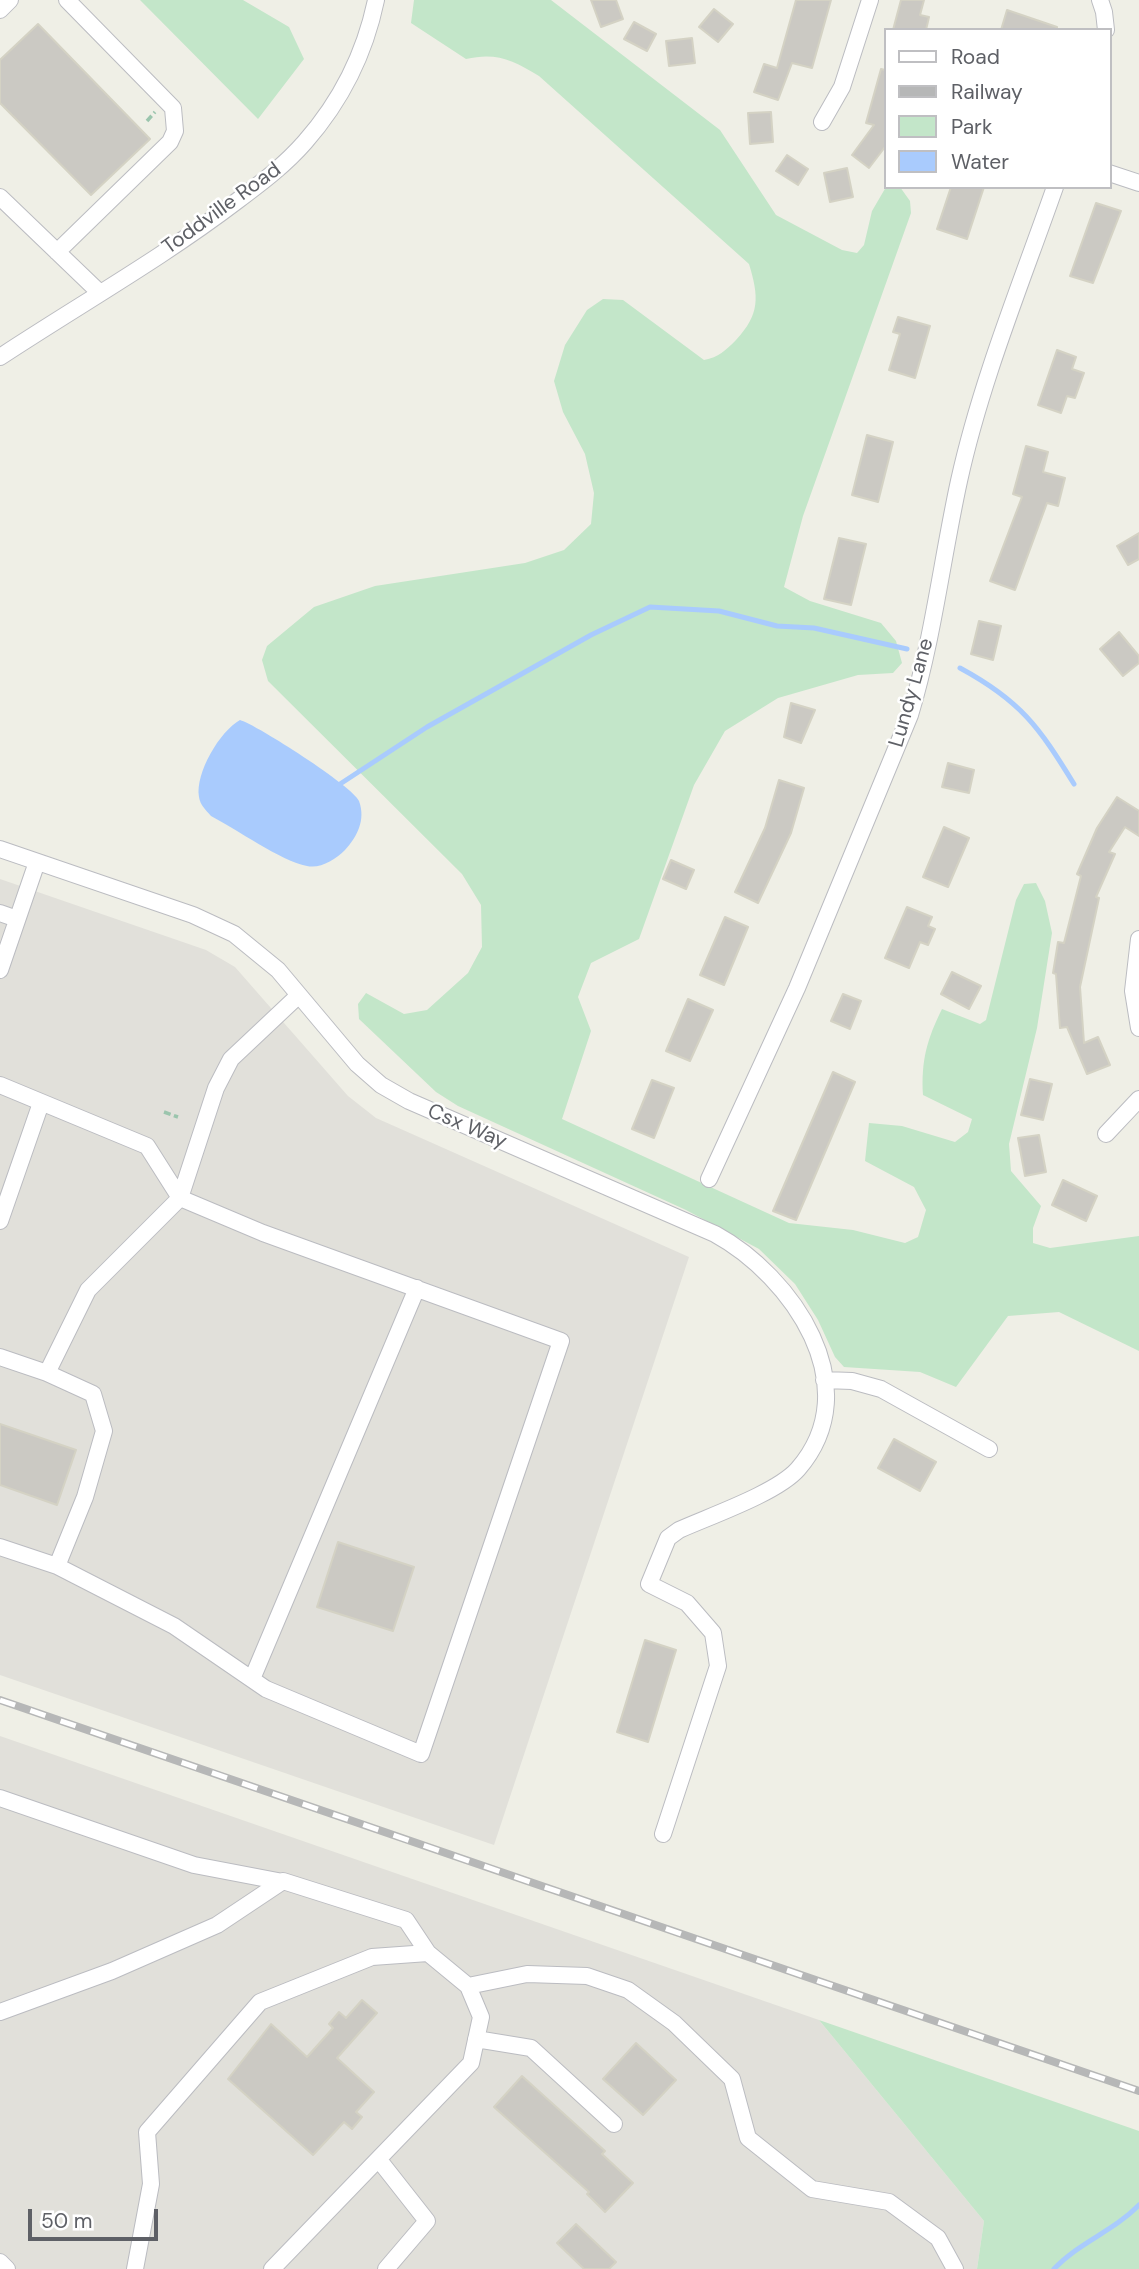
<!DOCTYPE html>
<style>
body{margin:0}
#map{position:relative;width:1139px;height:2269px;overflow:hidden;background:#efefe6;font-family:"DM Sans",sans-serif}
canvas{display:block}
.legend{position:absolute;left:884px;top:28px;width:228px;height:161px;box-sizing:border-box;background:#fff;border:2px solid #bfbfc2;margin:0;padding:9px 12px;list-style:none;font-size:21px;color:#5e6066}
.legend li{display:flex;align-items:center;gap:14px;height:35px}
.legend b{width:35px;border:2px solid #bfbfc2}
.scale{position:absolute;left:28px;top:2209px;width:130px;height:32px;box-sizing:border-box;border:4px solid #5e6066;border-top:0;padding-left:9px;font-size:21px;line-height:24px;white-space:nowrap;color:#5e6066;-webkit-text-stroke:5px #fff;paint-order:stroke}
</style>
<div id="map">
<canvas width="1139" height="2269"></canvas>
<ul class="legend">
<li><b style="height:9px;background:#fff"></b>Road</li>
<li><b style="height:9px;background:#b6b7b7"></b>Railway</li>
<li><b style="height:19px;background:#c3e6c9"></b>Park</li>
<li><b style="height:19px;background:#a9cbfd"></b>Water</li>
</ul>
<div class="scale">50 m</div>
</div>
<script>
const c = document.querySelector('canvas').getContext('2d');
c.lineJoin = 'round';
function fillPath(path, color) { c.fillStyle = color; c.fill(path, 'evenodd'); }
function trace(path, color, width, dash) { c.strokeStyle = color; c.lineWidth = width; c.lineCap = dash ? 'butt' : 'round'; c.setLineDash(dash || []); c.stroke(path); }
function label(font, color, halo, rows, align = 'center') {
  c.font = font + ' "DM Sans",sans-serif'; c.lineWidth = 5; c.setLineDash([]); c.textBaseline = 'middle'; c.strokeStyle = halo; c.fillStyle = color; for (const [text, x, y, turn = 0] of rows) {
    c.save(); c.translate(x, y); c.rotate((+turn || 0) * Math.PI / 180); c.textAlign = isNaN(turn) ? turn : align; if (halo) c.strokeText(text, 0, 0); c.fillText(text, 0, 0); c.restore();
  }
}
fillPath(new Path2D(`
 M 0,879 L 206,950 L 235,967 L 348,1096 L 376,1118 L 689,1257 L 494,1845 L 0,1675 Z
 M 0,1736 L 819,2020 L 984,2221 L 977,2269 L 0,2269 Z`), '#e1e0da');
fillPath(new Path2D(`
 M 140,0 L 243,0 L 289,27 L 304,59 L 258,119 Z
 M 414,0 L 551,0 L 720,130 L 776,215 L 842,250 L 857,253 L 864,245 L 872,211 L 886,187 L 900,187 L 910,201 L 911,213 L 803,516 L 784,587 L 810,601 L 881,623 L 896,641 L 902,663 L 893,673 L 858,675 L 778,698 L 725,731 L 694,785 L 639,939 L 591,963 L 578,997 L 591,1031 L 562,1119 L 789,1223 L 853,1230 L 905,1243 L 918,1237 L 926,1210 L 914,1187 L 865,1161 L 869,1123 L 902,1126 L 955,1142 L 968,1132 L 972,1119 L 923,1095 C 921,1061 927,1039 942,1009 L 980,1024 L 986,1020 L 1016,900 L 1024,884 L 1036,883 L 1045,901 L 1052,933 L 1037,1028 L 1009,1144 L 1011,1171 L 1041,1206 L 1033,1228 L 1033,1243 L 1050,1248 L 1139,1236 L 1139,1351 L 1059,1312 L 1008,1316 L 956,1387 L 920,1372 L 844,1367 L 835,1357 L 818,1320 L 795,1284 L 759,1249 L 686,1210 L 458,1106 L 436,1092 L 359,1019 L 358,1004 L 366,993 L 404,1014 L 427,1010 L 468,973 L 482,947 L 481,905 L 462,874 L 268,681 L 262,660 L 267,646 L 314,607 L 375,586 L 525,563 L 564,550 L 591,524 L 594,493 L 585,454 L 563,412 L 554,381 L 565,345 L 587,310 L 603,299 L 623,300 L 704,360 C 719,357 725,351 736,340 C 760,314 759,297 749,264 L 539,76 C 513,60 496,52 466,59 L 411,23 Z
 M 819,2020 L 1139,2131 L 1139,2269 L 977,2269 L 984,2221 Z`), '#c3e6c9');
fillPath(new Path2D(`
 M 240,720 C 257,725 354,787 359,801 C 366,820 357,837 345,850 C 335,860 320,869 307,866 C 281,861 236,829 211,816 C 206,810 200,805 199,797 C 195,773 220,731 240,720 Z`), '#a9cbfd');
trace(new Path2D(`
 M 960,668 C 1021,701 1039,727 1074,784
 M 337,786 L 427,727 L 591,635 L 650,607 L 719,611 L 777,626 L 814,628 L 907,649
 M 1054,2269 C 1078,2243 1114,2231 1139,2205`), '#a9cbfd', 5);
const building = new Path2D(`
 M 591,0 L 616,0 L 623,19 L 601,27 Z
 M 796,0 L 831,0 L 812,68 L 792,63 L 778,100 L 754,92 L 764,64 L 777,68 Z
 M 901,0 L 924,0 L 920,15 L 929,17 L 926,30 L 893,30 Z
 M 714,9 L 733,24 L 718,42 L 699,27 Z
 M 1007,10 L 1057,27 L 1057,30 L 1001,30 Z
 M 634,22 L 656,34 L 647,51 L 624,39 Z
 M 38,24 L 150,139 L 91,195 L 0,103 L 0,60 Z
 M 692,38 L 695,63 L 669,66 L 666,41 Z
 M 881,69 L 885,70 L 885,147 L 869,168 L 852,155 L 874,125 L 866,123 Z
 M 771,112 L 773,142 L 750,144 L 748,113 Z
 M 787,155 L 808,169 L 798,185 L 776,171 Z
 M 847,168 L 853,197 L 830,202 L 824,173 Z
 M 951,187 L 984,187 L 967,239 L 937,229 Z
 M 1096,203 L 1121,211 L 1093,283 L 1070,276 Z
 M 898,317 L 930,326 L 915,378 L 889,370 L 900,334 L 893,332 Z
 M 1057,350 L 1076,357 L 1072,369 L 1084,373 L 1075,398 L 1067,396 L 1061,413 L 1038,405 Z
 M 867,435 L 893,442 L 878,502 L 852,495 Z
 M 1026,446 L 1048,452 L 1043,472 L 1065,478 L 1058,506 L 1047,503 L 1015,590 L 990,581 L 1022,497 L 1013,494 Z
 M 1139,533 L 1139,559 L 1128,565 L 1117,546 Z
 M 839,538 L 866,544 L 851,605 L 824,599 Z
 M 979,621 L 1001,626 L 993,660 L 971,654 Z
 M 1119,632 L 1139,656 L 1139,663 L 1123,676 L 1100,649 Z
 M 791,703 L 815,710 L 801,743 L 784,737 Z
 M 948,763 L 974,770 L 969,793 L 942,787 Z
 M 779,780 L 804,788 L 791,833 L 758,903 L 735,892 L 765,828 Z
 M 1117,797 L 1139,811 L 1139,836 L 1125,827 L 1109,852 L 1115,854 L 1096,897 L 1099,898 L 1080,987 L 1084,1043 L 1098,1037 L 1110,1065 L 1087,1074 L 1067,1027 L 1060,1028 L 1056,974 L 1053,973 L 1058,942 L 1064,943 L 1081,876 L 1077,874 L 1097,828 Z
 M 944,827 L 969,838 L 948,887 L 923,877 Z
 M 671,860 L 694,870 L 686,889 L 663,879 Z
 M 907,907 L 932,917 L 928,926 L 935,929 L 928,945 L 920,942 L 909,968 L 885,958 Z
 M 725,917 L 748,927 L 724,985 L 700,975 Z
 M 952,972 L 981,986 L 969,1009 L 941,994 Z
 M 843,994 L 861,1001 L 850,1029 L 831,1021 Z
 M 688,999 L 713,1010 L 690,1061 L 666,1051 Z
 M 833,1072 L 855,1082 L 796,1220 L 773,1211 Z
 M 1030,1079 L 1052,1084 L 1043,1120 L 1021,1115 Z
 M 652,1080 L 674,1088 L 654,1138 L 632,1129 Z
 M 1039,1135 L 1046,1172 L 1025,1176 L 1018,1138 Z
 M 1063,1180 L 1097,1196 L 1086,1221 L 1052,1205 Z
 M 0,1424 L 76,1450 L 57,1505 L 0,1485 Z
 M 894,1439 L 936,1462 L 920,1491 L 878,1468 Z
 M 338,1542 L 414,1567 L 393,1631 L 317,1607 Z
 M 645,1640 L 676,1650 L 648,1742 L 617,1732 Z
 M 362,2000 L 377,2013 L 337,2058 L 374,2092 L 356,2112 L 362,2117 L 352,2129 L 344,2122 L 313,2155 L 228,2079 L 271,2024 L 307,2057 L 333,2028 L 329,2024 L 339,2012 L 346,2018 Z
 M 636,2043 L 676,2080 L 643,2115 L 603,2079 Z
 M 522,2076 L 605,2151 L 602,2154 L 633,2183 L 605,2212 L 587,2194 L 589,2192 L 494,2107 Z
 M 576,2224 L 616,2262 L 609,2269 L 584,2269 L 557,2243 Z`);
fillPath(building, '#cbc9c3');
trace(building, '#d4d2c4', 2);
const minor = new Path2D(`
 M 1100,0 L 1104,12 L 1106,30
 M 0,10 L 10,0
 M 822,122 L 842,87 L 870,0
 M 1109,173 L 1139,183
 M 0,197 L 100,293
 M 57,252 L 170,142 L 175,131 L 173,108 L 67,0
 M 0,357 C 79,305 162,258 237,201 C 261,183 285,165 305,142 C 341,101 365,53 376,0
 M 0,849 L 193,915 L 234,934 L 278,970 L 357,1064 L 381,1085 L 409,1101 L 715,1234 C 792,1276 869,1387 798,1469 C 777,1493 710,1516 679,1530 L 668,1538 L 649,1584 L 687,1603 L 713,1633 L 718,1666 L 663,1834
 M 0,913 L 17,919
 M 1139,939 L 1133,991 L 1139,1028
 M 0,970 L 37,862
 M 0,1085 L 147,1146 L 180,1198 L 263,1233 L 561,1341 L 421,1754 L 266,1689 L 174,1626 L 57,1566
 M 1106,1134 L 1139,1099
 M 709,1179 L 797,988 L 910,715 C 933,639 942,559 959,481 C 981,381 1021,284 1055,187
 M 0,1221 L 41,1103
 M 0,1357 L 47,1373
 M 824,1380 L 852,1381 L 881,1389 L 989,1449
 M 0,1547 L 57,1566 L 85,1497 L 104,1431 L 93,1394 L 47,1373 L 88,1290 L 180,1198 L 216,1088 L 231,1059 L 299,995
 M 252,1679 L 417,1288
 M 0,1798 L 194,1865 L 283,1882
 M 468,1986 L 527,1974 L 587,1976 L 628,1990 L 674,2023 L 732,2079 L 748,2138 L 812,2189 L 889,2202 L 938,2238 L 955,2269
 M 0,2012 L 112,1971 L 217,1925 L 283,1881 L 406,1920 L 428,1953
 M 476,2039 L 531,2048 L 614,2124
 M 379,2160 L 427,2221 L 386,2269
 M 0,2262 L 7,2269
 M 135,2269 L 151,2184 L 147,2132 L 260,2002 L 372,1957 L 428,1953 L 468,1986 L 481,2017 L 471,2063 L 272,2269`);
trace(minor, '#bbbcc1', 18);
trace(new Path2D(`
 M 147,121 L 155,112
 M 164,1112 L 178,1117`), '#9bc5ad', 3.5, [7, 3.5]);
trace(minor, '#fff', 16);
const rail = new Path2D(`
 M 0,1700 L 1139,2091`);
trace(rail, '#b6b7b7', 8);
trace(rail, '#fff', 5, [16]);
label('21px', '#5e6066', '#fff', [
 ["Toddville Road",222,209,-36],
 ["Lundy Lane",912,693,-74],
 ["Csx Way",467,1127,23]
]);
</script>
